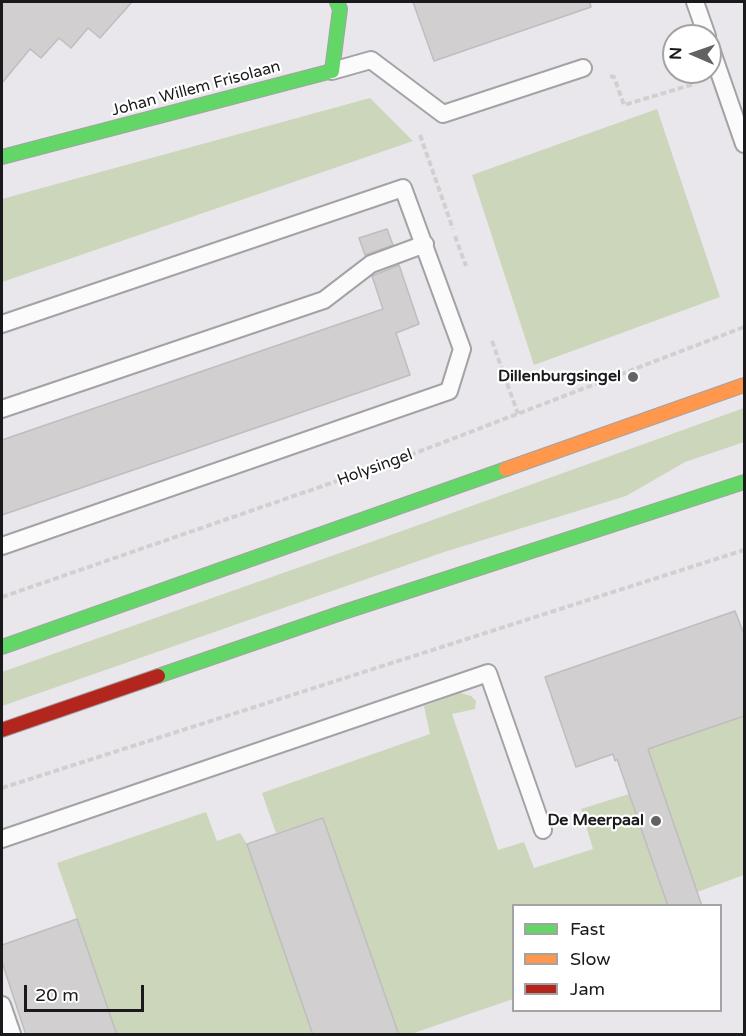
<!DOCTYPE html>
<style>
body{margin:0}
#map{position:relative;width:746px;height:1036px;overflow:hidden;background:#e9e7eb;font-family:"Varela Round",sans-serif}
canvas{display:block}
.frame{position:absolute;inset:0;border:3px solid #1a191b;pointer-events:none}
.legend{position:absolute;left:512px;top:904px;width:210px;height:108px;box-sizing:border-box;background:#fff;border:2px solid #a3a3a4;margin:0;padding:8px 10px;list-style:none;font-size:18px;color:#1a191b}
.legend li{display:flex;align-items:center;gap:12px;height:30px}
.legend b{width:30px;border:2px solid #a3a3a4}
.north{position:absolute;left:662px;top:24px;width:60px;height:60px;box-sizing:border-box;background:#fff;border:2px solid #a3a3a4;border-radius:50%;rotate:272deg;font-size:16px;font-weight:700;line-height:24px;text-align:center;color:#1a191b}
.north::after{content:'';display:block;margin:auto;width:21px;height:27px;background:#626164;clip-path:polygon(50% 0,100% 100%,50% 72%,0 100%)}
.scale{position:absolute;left:24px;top:985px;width:120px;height:27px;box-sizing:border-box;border:3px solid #1a191b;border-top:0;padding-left:8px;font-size:18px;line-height:21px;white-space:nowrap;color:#1a191b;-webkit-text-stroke:4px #fff;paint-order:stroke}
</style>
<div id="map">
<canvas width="746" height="1036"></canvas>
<div class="frame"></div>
<ul class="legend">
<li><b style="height:8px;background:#63d668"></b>Fast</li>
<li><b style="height:8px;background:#ff974d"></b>Slow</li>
<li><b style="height:8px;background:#b3261e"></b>Jam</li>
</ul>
<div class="north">N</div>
<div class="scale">20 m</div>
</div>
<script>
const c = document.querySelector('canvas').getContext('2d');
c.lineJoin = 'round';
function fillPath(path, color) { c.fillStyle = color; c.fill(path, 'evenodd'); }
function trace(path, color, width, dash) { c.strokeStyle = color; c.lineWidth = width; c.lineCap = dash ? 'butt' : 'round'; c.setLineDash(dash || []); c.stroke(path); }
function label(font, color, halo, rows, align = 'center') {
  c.font = font + ' "Varela Round",sans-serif'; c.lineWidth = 4.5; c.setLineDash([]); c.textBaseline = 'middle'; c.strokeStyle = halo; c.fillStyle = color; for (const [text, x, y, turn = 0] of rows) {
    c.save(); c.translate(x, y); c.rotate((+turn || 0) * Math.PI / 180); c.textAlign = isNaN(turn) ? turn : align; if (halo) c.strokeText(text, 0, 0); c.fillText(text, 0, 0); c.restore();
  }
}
fillPath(new Path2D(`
 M 370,98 L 413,141 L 2,282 L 2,199 Z
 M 657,109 L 720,297 L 534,365 L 472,175 Z
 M 744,408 L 744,442 L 685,462 L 626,496 L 444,552 L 2,706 L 2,672 L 388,536 Z
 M 460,693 L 471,696 L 476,701 L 475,709 L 452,714 L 498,850 L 524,842 L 534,868 L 593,849 L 581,809 L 629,794 L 668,905 L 514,906 L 513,999 L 411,1034 L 399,1034 L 323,818 L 276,833 L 262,793 L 430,734 L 424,706 Z
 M 744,716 L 744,875 L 697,892 L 648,749 Z
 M 206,812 L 217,841 L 240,833 L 247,844 L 313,1034 L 117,1034 L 57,863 Z`), '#cbd6bb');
const building = new Path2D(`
 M 2,2 L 132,2 L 100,38 L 88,28 L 71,48 L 59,38 L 41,58 L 30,49 L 2,83 Z
 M 413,2 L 590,2 L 591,7 L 434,61 Z
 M 387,229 L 393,245 L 365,255 L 359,238 Z
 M 399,265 L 419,324 L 396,333 L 410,375 L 2,515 L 2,440 L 383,309 L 372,276 Z
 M 735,611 L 744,634 L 744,716 L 648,749 L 702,906 L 668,906 L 617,759 L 615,761 L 613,754 L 576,767 L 545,677 Z
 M 323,818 L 399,1035 L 313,1035 L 247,844 Z
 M 77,919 L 117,1035 L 26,1035 L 2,962 L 2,945 Z`);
fillPath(building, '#d1cfd0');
trace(building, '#bfbdbe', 1.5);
const lane = new Path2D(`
 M 695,2 L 707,36
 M 710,46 L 744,144
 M 332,71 L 371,60 L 443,114 L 583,68
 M 2,324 L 403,188 L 462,349 L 449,391 L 2,546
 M 2,409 L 324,300 L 371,264 L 425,244
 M 2,839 L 488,673 L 543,830
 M 2,1005 L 12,1034`);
const fast = new Path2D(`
 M 2,157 L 332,71 L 340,9 L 337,2
 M 2,647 L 506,469
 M 158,676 L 344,612 L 744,482`);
const slow = new Path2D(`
 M 506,469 L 744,385`);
const jam = new Path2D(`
 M 2,730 L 158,676`);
trace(lane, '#a3a2a4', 20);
trace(fast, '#a3a2a4', 16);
trace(slow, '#a3a2a4', 16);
trace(jam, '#a3a2a4', 16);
trace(new Path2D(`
 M 610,76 L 614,77 L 624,105 L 694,84
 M 420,135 L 453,229
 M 455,236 L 466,266
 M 492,341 L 518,414
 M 2,597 L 392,462 L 744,327
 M 2,788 L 744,550`), '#d0d0d1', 4, [6, 3]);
trace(lane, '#fcfbfc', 16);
trace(fast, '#63d668', 14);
trace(slow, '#ff974d', 14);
trace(jam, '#b3261e', 14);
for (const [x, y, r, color] of [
 [633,377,6,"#626164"],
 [656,821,6,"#626164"]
]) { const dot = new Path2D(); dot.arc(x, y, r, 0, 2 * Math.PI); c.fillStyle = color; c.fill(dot); trace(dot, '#fff', 2); }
label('16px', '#1a191b', '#fff', [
 ["Johan Willem Frisolaan",196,89,-15],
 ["Holysingel",375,468,-20]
]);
label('bold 16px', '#1a191b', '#fff', [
 ["Dillenburgsingel",621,377],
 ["De Meerpaal",644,821]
], 'right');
</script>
